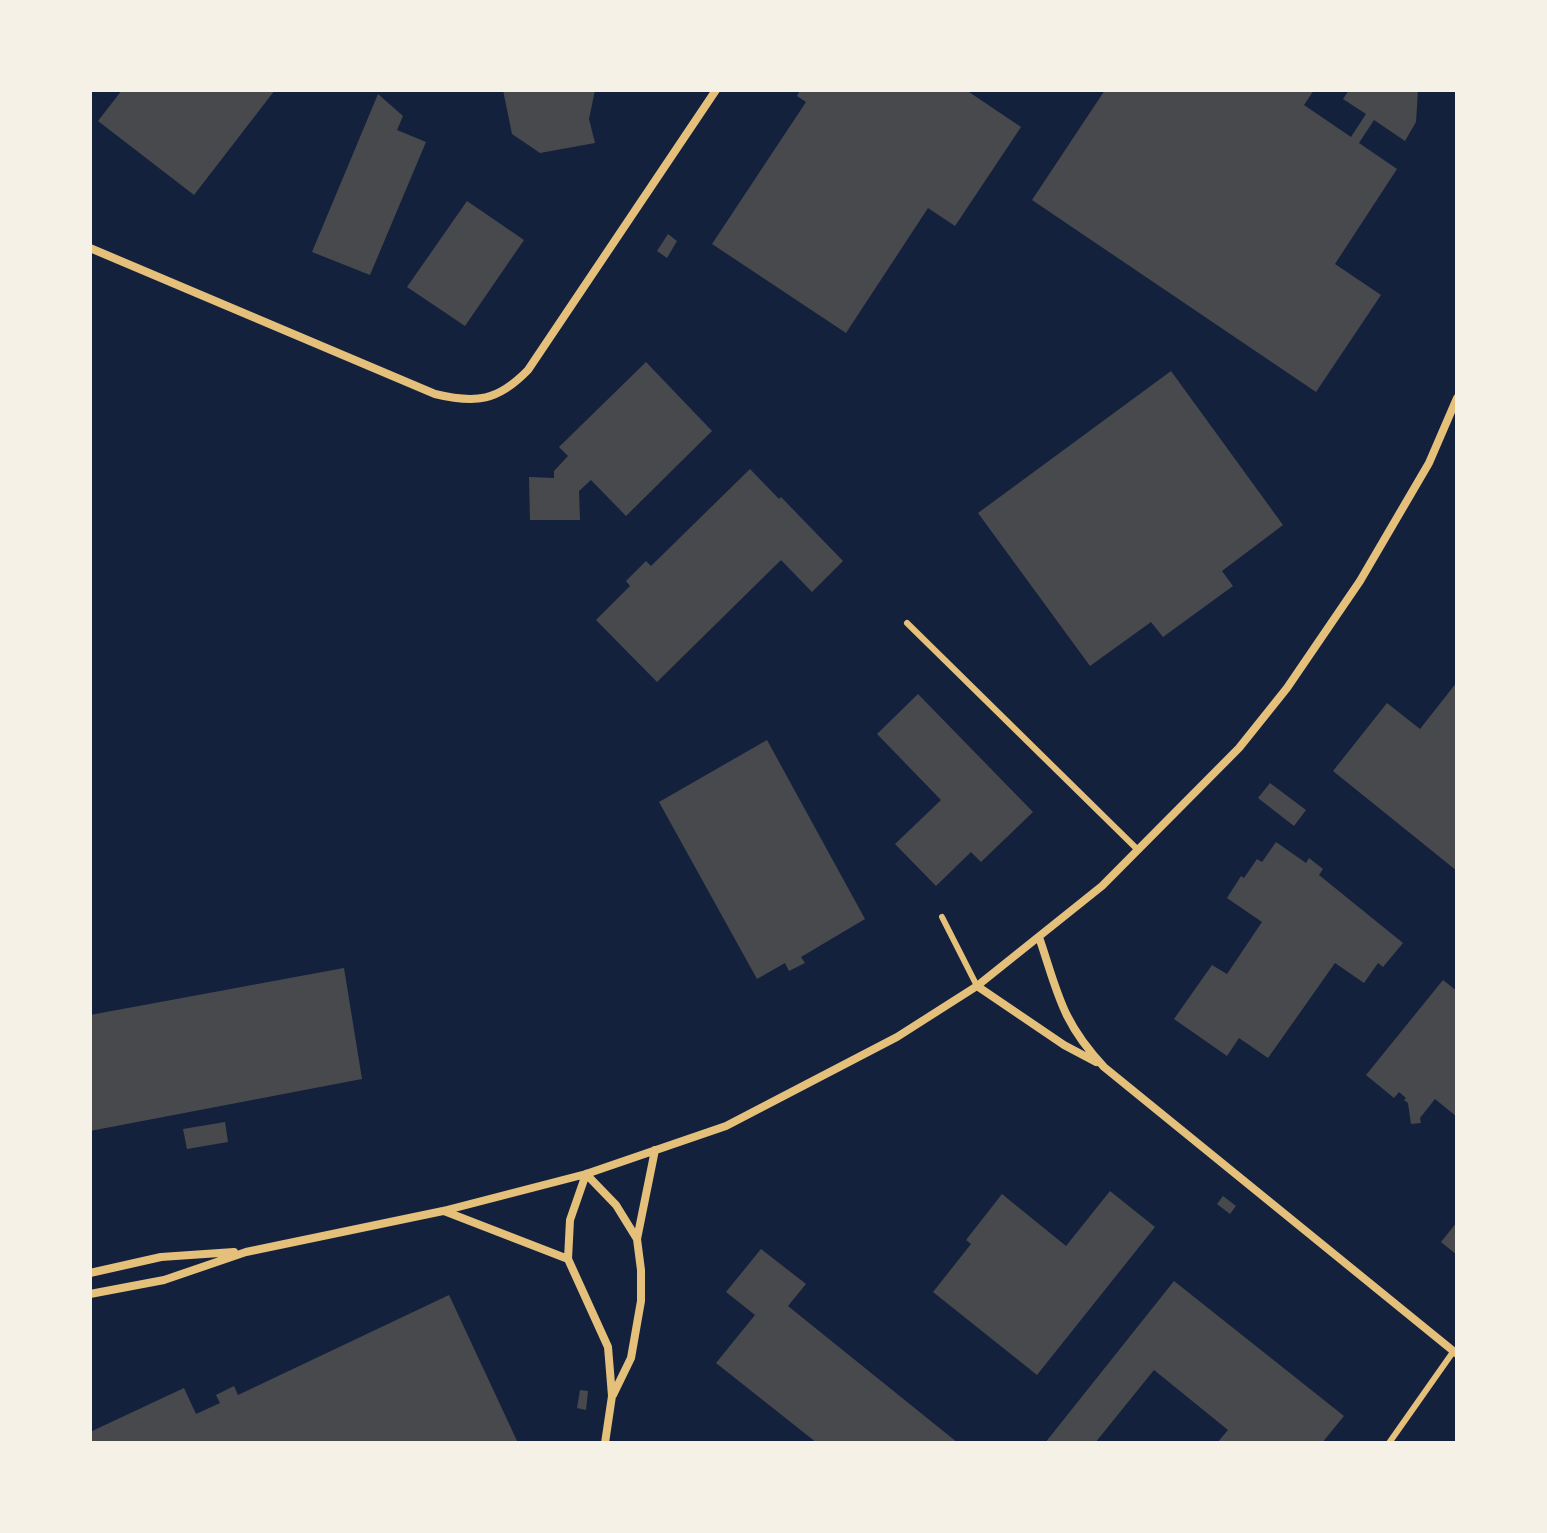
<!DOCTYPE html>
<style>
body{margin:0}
#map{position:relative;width:1547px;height:1533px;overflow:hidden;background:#14213d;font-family:"Titillium Web",sans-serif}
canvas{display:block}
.frame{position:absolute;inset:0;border:92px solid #f6f1e7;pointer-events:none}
</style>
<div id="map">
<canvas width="1547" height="1533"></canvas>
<div class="frame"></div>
</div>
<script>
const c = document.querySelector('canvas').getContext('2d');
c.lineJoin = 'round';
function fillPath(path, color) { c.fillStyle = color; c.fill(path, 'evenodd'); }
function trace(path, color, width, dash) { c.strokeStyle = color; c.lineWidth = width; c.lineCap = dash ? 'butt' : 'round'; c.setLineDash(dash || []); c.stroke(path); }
fillPath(new Path2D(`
 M 122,90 L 275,90 L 194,195 L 98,121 Z
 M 503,90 L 595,90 L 589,119 L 595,143 L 540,153 L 512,134 Z
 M 800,90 L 966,90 L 1021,127 L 955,226 L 928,208 L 846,333 L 712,244 L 806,102 L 797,96 Z
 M 1105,90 L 1314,90 L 1304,105 L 1351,137 L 1366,114 L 1343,99 L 1349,90 L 1418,90 L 1416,122 L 1405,141 L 1374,120 L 1359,143 L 1397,169 L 1335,264 L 1381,295 L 1316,392 L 1032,200 Z
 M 378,94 L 403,116 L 397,130 L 426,142 L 370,275 L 312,252 Z
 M 467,201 L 524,240 L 465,326 L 407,287 Z
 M 668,234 L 677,241 L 667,258 L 657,251 Z
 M 646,362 L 712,431 L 626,516 L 591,480 L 579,491 L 580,520 L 530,520 L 529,477 L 554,478 L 554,471 L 568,456 L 559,447 Z
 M 1171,371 L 1283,525 L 1222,571 L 1233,586 L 1163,637 L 1151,622 L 1090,666 L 978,513 Z
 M 750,469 L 779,499 L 781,497 L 843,561 L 812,592 L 781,560 L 657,682 L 596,620 L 630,586 L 626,581 L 646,561 L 651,566 Z
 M 1457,682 L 1457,871 L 1333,771 L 1387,703 L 1420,729 Z
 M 918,694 L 1033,812 L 981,862 L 971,852 L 936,886 L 895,844 L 941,800 L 877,734 Z
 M 767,740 L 865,919 L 801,957 L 805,963 L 789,971 L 785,963 L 757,979 L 659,802 Z
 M 1270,783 L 1306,810 L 1294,826 L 1258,798 Z
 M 1276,842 L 1306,863 L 1309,858 L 1323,869 L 1319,875 L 1403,943 L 1383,967 L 1378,963 L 1364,983 L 1335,963 L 1268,1058 L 1239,1038 L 1227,1056 L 1174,1019 L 1212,965 L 1227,974 L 1262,922 L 1227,898 L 1241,876 L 1244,878 L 1257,859 L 1262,862 Z
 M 344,968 L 362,1079 L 90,1131 L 90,1015 Z
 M 1443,980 L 1457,991 L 1457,1117 L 1435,1099 L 1420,1118 L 1421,1123 L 1411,1124 L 1408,1103 L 1404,1100 L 1406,1098 L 1399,1092 L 1394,1098 L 1366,1075 Z
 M 225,1122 L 228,1142 L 187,1149 L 183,1129 Z
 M 1110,1191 L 1155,1227 L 1037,1375 L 933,1292 L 971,1244 L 966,1240 L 1002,1194 L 1066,1246 Z
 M 1223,1196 L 1236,1206 L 1230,1214 L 1217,1204 Z
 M 1457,1222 L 1457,1255 L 1441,1242 Z
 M 761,1249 L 806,1284 L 788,1306 L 958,1443 L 817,1443 L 716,1363 L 755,1315 L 726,1292 Z
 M 1174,1281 L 1344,1416 L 1322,1443 L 1217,1443 L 1228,1430 L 1154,1370 L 1095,1443 L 1045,1443 Z
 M 449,1295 L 518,1443 L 90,1443 L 90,1432 L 184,1388 L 196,1414 L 220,1403 L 216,1395 L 234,1386 L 238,1395 Z
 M 580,1390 L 588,1391 L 586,1410 L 577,1408 Z`), '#48494c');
trace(new Path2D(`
 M 907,623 L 1138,850
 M 942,917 L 977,986
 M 1389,1443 L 1453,1352`), '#e5c07b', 6);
trace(new Path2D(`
 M 90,248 L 435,394 C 476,404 498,401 528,370 L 716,90
 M 1039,937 C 1058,993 1061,1021 1104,1067 L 1457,1354
 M 977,986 L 1064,1045 L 1096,1062
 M 586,1174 L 570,1220 L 568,1259 L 608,1347 L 612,1396 L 605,1443
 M 586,1174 L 616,1205 L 637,1239
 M 444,1211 L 568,1259
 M 90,1273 L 161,1257 L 234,1252
 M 90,1294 L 164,1280 L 246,1252 L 443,1211 L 586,1174 L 726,1126 L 897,1037 L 977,986 L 1102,886 L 1239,748 L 1287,688 L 1360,581 L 1429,463 L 1457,398
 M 613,1395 L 631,1358 L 641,1301 L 641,1270 L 637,1239 L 655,1150`), '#e5c07b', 8);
</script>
